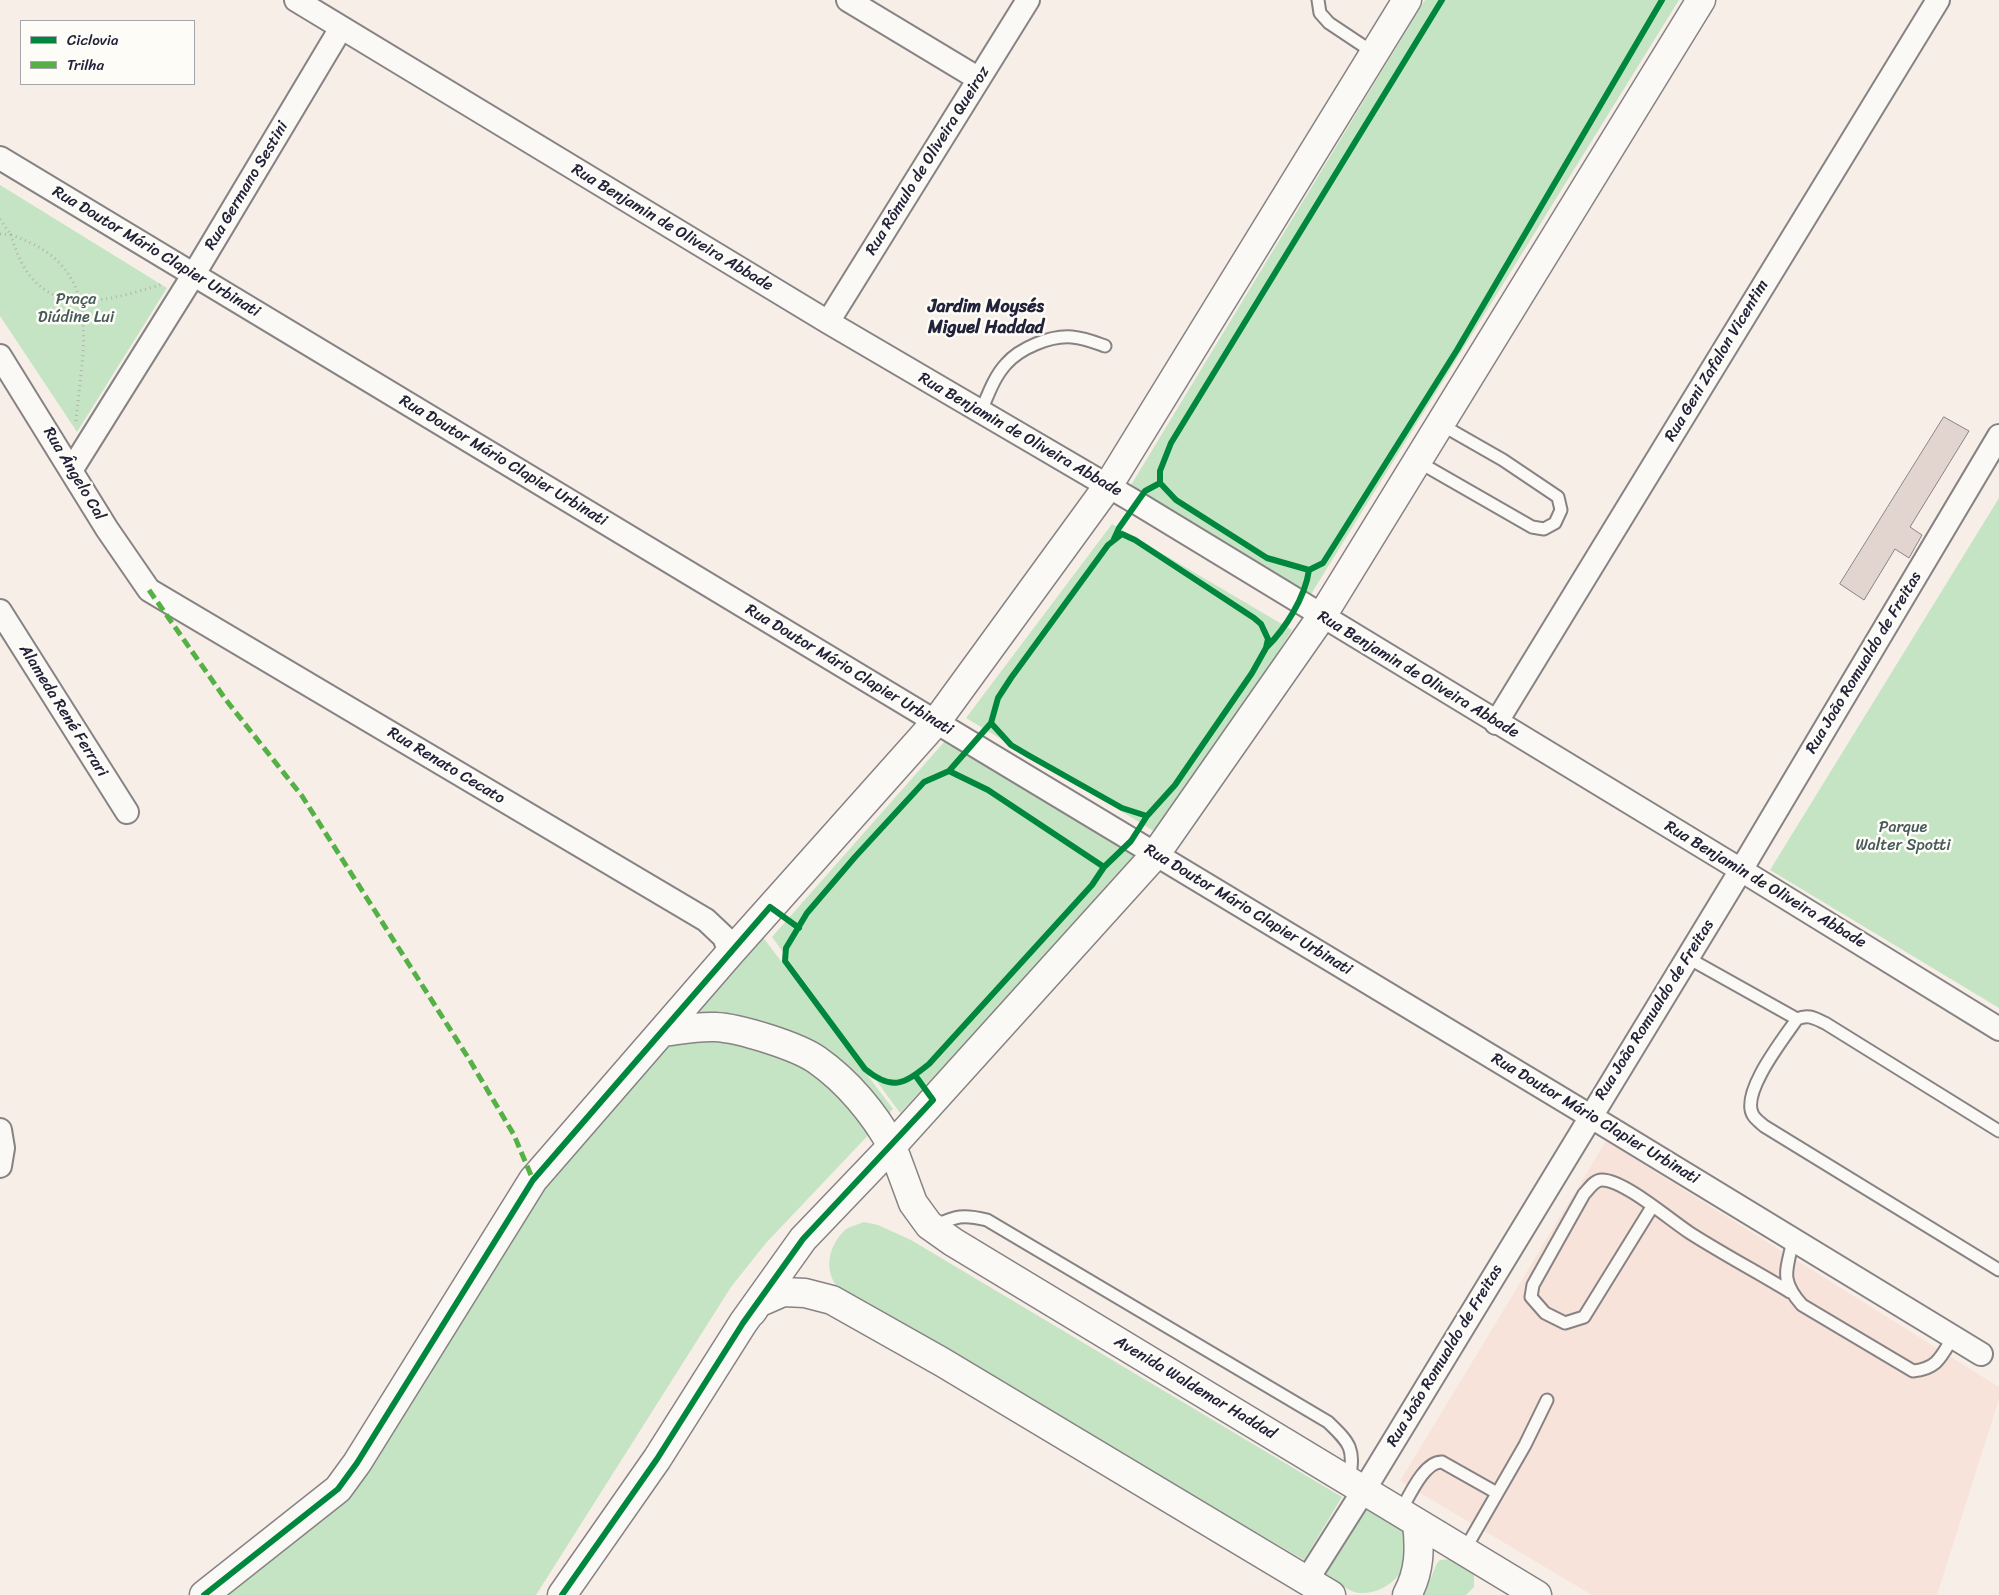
<!DOCTYPE html>
<meta charset="utf-8">
<style>
body{margin:0}
#map{position:relative;width:1999px;height:1595px;overflow:hidden;background:#f8eee8;font-family:Sriracha,sans-serif}
canvas{display:block}
.legend{position:absolute;left:20px;top:20px;width:175px;height:65px;box-sizing:border-box;background:#fdfcf7;border:1px solid #a5a5ac;margin:0;padding:6px 9px;list-style:none;font-size:15px;color:#22223b}
.legend li{display:flex;align-items:center;gap:10px;height:25px}
.legend b{width:25px;border:1px solid #a5a5ac}
</style>
<div id="map">
<canvas width="1999" height="1595"></canvas>
<ul class="legend">
<li><b style="height:6px;background:#00873e"></b>Ciclovia</li>
<li><b style="height:6px;background:#55b146"></b>Trilha</li>
</ul>
</div>
<script>
const c = document.querySelector('canvas').getContext('2d');
c.lineJoin = 'round';
function fillPath(path, color) { c.fillStyle = color; c.fill(path, 'evenodd'); }
function trace(path, color, width, dash) { c.strokeStyle = color; c.lineWidth = width; c.lineCap = dash ? 'butt' : 'round'; c.setLineDash(dash || []); c.stroke(path); }
function label(font, color, halo, rows, align = 'center') {
  c.font = font + ' Sriracha,sans-serif'; c.lineWidth = 5; c.setLineDash([]); c.textBaseline = 'middle'; c.strokeStyle = halo; c.fillStyle = color; for (const [text, x, y, turn = 0] of rows) {
    c.save(); c.translate(x, y); c.rotate((+turn || 0) * Math.PI / 180); c.textAlign = isNaN(turn) ? turn : align; if (halo) c.strokeText(text, 0, 0); c.fillText(text, 0, 0); c.restore();
  }
}
fillPath(new Path2D(`
 M 1606,1141 L 1999,1387 L 1999,1399 L 1937,1595 L 1592,1595 L 1400,1481 Z`), '#f7e3d9');
fillPath(new Path2D(`
 M 1425,0 L 1679,0 L 1308,599 L 1131,485 Z
 M 0,185 L 167,288 L 77,432 L 0,316 Z
 M 1999,498 L 1999,1008 L 1770,870 Z
 M 1112,524 L 1292,630 L 1182,804 L 1154,831 L 966,718 Z
 M 945,741 L 1141,853 L 900,1113 L 772,937 Z
 M 762,936 L 893,1109 L 766,1243 L 731,1287 L 536,1595 L 225,1595 L 336,1505 L 545,1177 Z
 M 864,1222 L 878,1225 L 911,1240 L 1342,1497 L 1304,1560 L 867,1308 C 859,1303 849,1298 841,1291 C 822,1273 828,1245 846,1229 C 851,1226 859,1224 864,1222 Z
 M 1366,1506 C 1379,1514 1399,1522 1405,1536 C 1417,1564 1390,1595 1359,1593 C 1347,1591 1335,1581 1325,1575 Z
 M 1451,1559 L 1474,1574 L 1474,1587 L 1466,1595 L 1424,1595 L 1437,1563 L 1440,1560 Z`), '#c5e4c3');
const building = new Path2D(`
 M 1944,417 L 1969,431 L 1910,527 L 1922,535 L 1909,558 L 1895,549 L 1864,600 L 1840,584 Z`);
fillPath(building, '#e2d4cf');
trace(building, '#878284', 1);
const service = new Path2D(`
 M 1318,0 L 1320,13 L 1329,23 L 1374,53
 M 981,411 C 988,395 994,377 1006,364 C 1020,348 1051,335 1072,337 C 1084,338 1094,342 1105,346
 M 1417,461 L 1532,527 L 1544,529 L 1555,523 L 1561,510 L 1558,497 L 1503,460 L 1440,424
 M 1688,958 L 1797,1019 C 1784,1038 1740,1093 1753,1115 C 1755,1119 1761,1123 1764,1126 L 1999,1270
 M 1797,1019 C 1808,1014 1814,1018 1825,1023 L 1999,1131
 M 1652,1207 L 1584,1317 L 1565,1323 L 1545,1313 L 1531,1297 L 1533,1285 L 1584,1194 C 1589,1189 1594,1180 1602,1180 C 1624,1180 1670,1220 1690,1233 C 1723,1254 1757,1272 1790,1292
 M 934,1226 C 956,1216 963,1214 987,1220 L 1328,1422 C 1351,1444 1355,1449 1349,1481
 M 1793,1240 C 1787,1270 1779,1279 1802,1305 L 1913,1371 C 1937,1369 1941,1357 1953,1337
 M 1400,1512 C 1409,1497 1424,1461 1442,1462 L 1497,1493
 M 1464,1551 L 1525,1445 L 1547,1400`);
const minor = new Path2D(`
 M 296,0 L 828,322 L 1137,503 L 1741,870 L 1999,1029
 M 848,0 L 979,79
 M 0,158 L 1590,1116 L 1981,1354
 M 828,322 L 1028,0
 M 0,356 L 107,529 L 149,590 L 706,920 L 724,937 L 730,953
 M 72,469 L 194,274 L 341,28
 M 0,611 L 127,812
 M 1496,723 L 1938,0
 M 0,1130 L 3,1148 L 0,1166
 M 1307,1580 L 1364,1490 L 1741,870 L 1999,436`);
const secondary = new Path2D(`
 M 892,1146 L 913,1203 L 929,1225 L 953,1242 L 1537,1595
 M 752,1312 L 758,1303 L 783,1292 L 805,1293 L 832,1300 L 942,1362 L 1331,1595
 M 1407,1595 C 1420,1571 1420,1549 1417,1523`);
const primary = new Path2D(`
 M 662,1032 C 679,1030 698,1026 715,1027 C 739,1028 797,1046 817,1060 C 847,1081 874,1113 892,1146
 M 204,1595 L 338,1489 L 357,1463 L 533,1180 L 730,953 L 936,722 L 1108,486 L 1407,0
 M 562,1595 L 657,1459 L 743,1323 L 803,1239 L 892,1146 L 1155,855 L 1322,616 L 1701,0`);
trace(service, '#878284', 15);
trace(minor, '#878284', 26);
trace(secondary, '#878284', 31);
trace(primary, '#878284', 31);
trace(new Path2D(`
 M 0,219 L 11,235
 M 0,234 L 10,235
 M 76,421 C 83,342 106,266 11,235 C 35,321 95,305 163,284`), '#b3b2b3', 3, [1, 4]);
trace(service, '#fbf9f6', 11);
trace(minor, '#fbf9f6', 22);
trace(secondary, '#fbf9f6', 28);
trace(primary, '#fbf9f6', 28);
trace(new Path2D(`
 M 149,590 L 226,700 L 302,796 L 469,1059 L 514,1135 L 533,1180`), '#55b146', 5, [10, 5]);
trace(new Path2D(`
 M 1160,483 L 1176,500 L 1267,558 L 1309,570 C 1305,598 1285,629 1266,648
 M 1114,539 L 1119,528 L 1145,491 L 1160,483 L 1160,471 L 1171,443 L 1442,0
 M 1309,570 L 1323,563 L 1457,350 L 1662,0
 M 949,771 L 988,790 L 1104,867 L 1092,885 L 929,1064 C 903,1085 892,1091 865,1069 L 785,961 L 786,948 L 807,913 L 855,857 L 924,782 Z
 M 949,771 L 991,723
 M 1104,867 L 1131,841 L 1147,816 L 1175,785 L 1252,673 L 1266,648 L 1268,639 L 1261,624 L 1254,618 L 1135,540 L 1122,534 L 1108,545 L 1011,678 L 998,698 L 991,723 L 1011,745 L 1028,755 L 1122,808 L 1147,816
 M 204,1595 L 338,1489 L 357,1463 L 533,1180 L 770,907 L 799,928
 M 562,1595 L 657,1459 L 743,1323 L 803,1239 L 933,1100 L 915,1075`), '#00873e', 6);
label('16px', '#22223b', '#fdfcf7', [
 ["Rua Rômulo de Oliveira Queiroz",928,161,-58],
 ["Rua Germano Sestini",247,186,-59],
 ["Rua Benjamin de Oliveira Abbade",672,228,31],
 ["Rua Doutor Mário Clapier Urbinati",156,252,31],
 ["Rua Geni Zafalon Vicentim",1717,361,-59],
 ["Rua Benjamin de Oliveira Abbade",1020,435,30],
 ["Rua Doutor Mário Clapier Urbinati",503,461,31],
 ["Rua Ângelo Cal",74,474,59],
 ["Rua João Romualdo de Freitas",1864,663,-59],
 ["Rua Doutor Mário Clapier Urbinati",849,670,31],
 ["Rua Benjamin de Oliveira Abbade",1418,675,31],
 ["Alameda René Ferrari",63,711,58],
 ["Rua Renato Cecato",446,766,31],
 ["Rua Benjamin de Oliveira Abbade",1765,885,31],
 ["Rua Doutor Mário Clapier Urbinati",1248,910,31],
 ["Rua João Romualdo de Freitas",1655,1010,-58],
 ["Rua Doutor Mário Clapier Urbinati",1595,1119,31],
 ["Rua João Romualdo de Freitas",1445,1356,-59],
 ["Avenida Waldemar Haddad",1195,1388,31]
]);
label('16px', '#475a5a', '#fdfcf7', [
 ["Praça",76,300],
 ["Diúdine Lui",76,318],
 ["Parque",1903,828],
 ["Walter Spotti",1903,846]
]);
label('bold 18px', '#22223b', '#fdfcf7', [
 ["Jardim Moysés",986,307],
 ["Miguel Haddad",986,328]
]);
</script>
